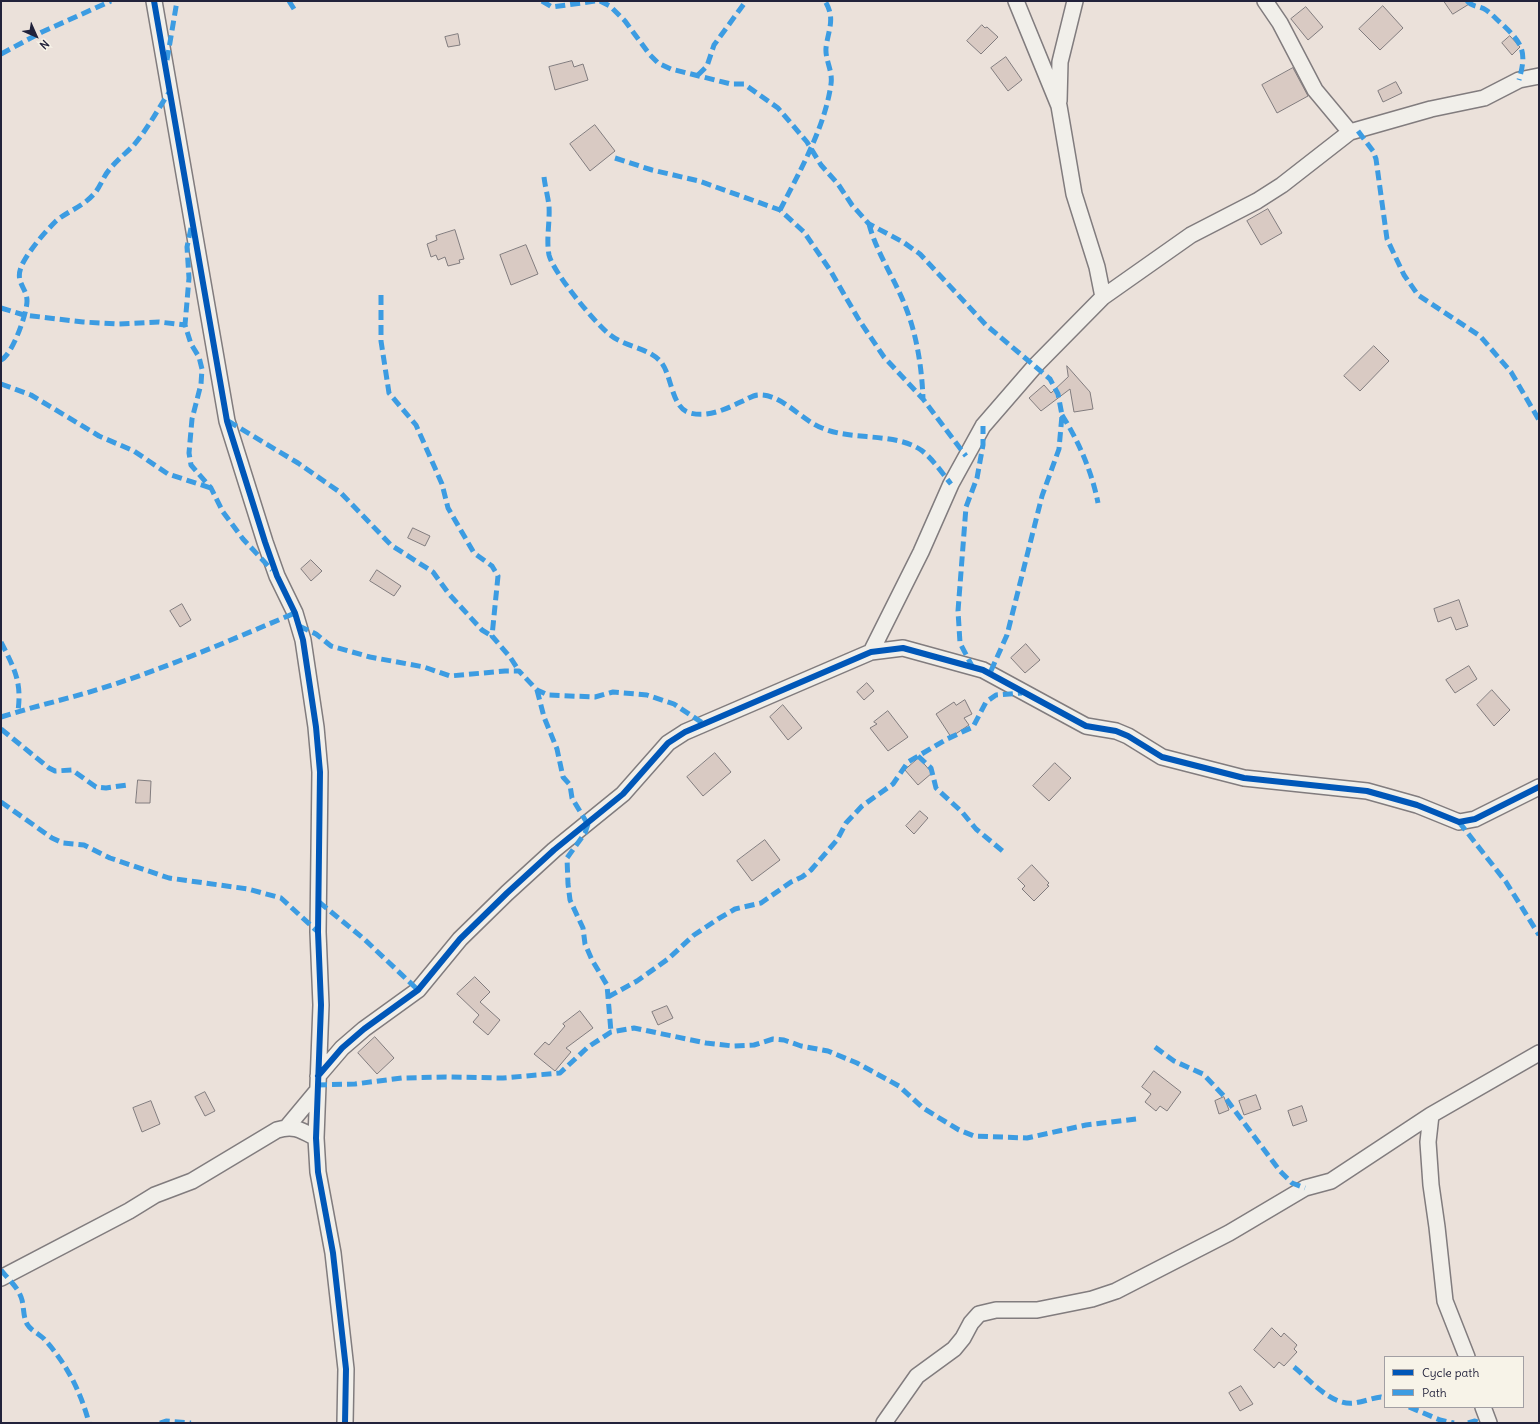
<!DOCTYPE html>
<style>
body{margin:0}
#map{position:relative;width:1540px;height:1424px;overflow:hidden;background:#ebe1da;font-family:Delius,sans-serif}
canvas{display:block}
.frame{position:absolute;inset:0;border:2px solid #22223b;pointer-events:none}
.legend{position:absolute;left:1384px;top:1356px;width:140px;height:52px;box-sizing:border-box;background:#f7f3e8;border:1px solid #a29fa3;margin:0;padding:5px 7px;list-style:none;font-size:12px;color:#22223b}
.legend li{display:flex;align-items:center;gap:8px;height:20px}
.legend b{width:20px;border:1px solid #a29fa3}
.north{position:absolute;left:16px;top:16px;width:40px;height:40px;-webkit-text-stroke:3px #f7f3e8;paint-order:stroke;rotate:135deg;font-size:11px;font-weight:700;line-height:16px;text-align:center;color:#22223b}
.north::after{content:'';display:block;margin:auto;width:14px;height:18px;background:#22223b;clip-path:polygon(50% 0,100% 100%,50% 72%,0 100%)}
</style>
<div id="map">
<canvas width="1540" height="1424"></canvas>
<div class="frame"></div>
<ul class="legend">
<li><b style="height:5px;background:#0057b8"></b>Cycle path</li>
<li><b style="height:5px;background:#3c9ce2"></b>Path</li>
</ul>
<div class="north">N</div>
</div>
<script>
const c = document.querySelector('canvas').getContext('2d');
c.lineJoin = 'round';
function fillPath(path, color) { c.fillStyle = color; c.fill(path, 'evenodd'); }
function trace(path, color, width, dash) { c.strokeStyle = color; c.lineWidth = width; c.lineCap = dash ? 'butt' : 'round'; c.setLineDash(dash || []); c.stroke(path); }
const building = new Path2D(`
 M 1444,1 L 1474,1 L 1453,14 Z
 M 1383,6 L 1403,28 L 1380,50 L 1359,29 Z
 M 1306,7 L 1323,27 L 1308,40 L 1291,19 Z
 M 982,25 L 985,28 L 987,27 L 998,37 L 981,54 L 967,41 Z
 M 458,34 L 460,45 L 448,47 L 445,37 Z
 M 1510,36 L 1520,47 L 1512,55 L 1502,43 Z
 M 1006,57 L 1022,80 L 1008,91 L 991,68 Z
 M 572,61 L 574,67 L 583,64 L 588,80 L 555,90 L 549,67 Z
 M 1293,68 L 1308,96 L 1277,113 L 1262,85 Z
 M 1396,82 L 1402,93 L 1383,102 L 1378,91 Z
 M 595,125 L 615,151 L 590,171 L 570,144 Z
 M 1268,209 L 1282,233 L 1261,245 L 1247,221 Z
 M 455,230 L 464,259 L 459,260 L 460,263 L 448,266 L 445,257 L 438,260 L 436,255 L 431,257 L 427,244 L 437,240 L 436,236 Z
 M 526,245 L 538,274 L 511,285 L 500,255 Z
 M 1374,346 L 1389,361 L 1360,391 L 1344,376 Z
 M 1067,366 L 1090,392 L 1093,409 L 1074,412 L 1070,389 L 1041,411 L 1029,398 L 1044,385 L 1051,393 L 1068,377 Z
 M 413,528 L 430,536 L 425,546 L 408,538 Z
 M 311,560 L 322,571 L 311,581 L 301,569 Z
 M 377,570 L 401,586 L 394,596 L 370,581 Z
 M 1459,600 L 1468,626 L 1456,630 L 1451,617 L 1438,622 L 1434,609 Z
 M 182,604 L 191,620 L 180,627 L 170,611 Z
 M 1026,644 L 1040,660 L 1025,673 L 1011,658 Z
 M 1469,666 L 1477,679 L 1455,693 L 1446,680 Z
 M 867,683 L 874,691 L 864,700 L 857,692 Z
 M 1492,690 L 1510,710 L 1494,726 L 1477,705 Z
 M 965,700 L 972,714 L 964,718 L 969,725 L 951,737 L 936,714 L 954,702 L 956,705 Z
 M 783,705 L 802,728 L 788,740 L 770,717 Z
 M 888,711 L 908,737 L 888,751 L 870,728 L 877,724 L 874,722 Z
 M 715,753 L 731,772 L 703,796 L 687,777 Z
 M 919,758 L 932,773 L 918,785 L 905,770 Z
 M 1055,763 L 1071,778 L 1049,801 L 1033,786 Z
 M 138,780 L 151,781 L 150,803 L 136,803 Z
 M 920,811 L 928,818 L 914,834 L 906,826 Z
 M 765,840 L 780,860 L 752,881 L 737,861 Z
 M 1032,865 L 1049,883 L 1047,885 L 1049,886 L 1034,901 L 1022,889 L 1025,886 L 1018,879 Z
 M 475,977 L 490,992 L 480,1002 L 500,1020 L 488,1035 L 473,1022 L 479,1015 L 457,994 Z
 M 667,1006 L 673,1018 L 658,1025 L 652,1012 Z
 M 580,1011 L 593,1028 L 566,1048 L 571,1052 L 555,1071 L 534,1054 L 545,1042 L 549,1045 L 565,1026 L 563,1024 Z
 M 375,1037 L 394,1058 L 377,1074 L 358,1053 Z
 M 1154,1071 L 1181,1092 L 1167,1111 L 1160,1106 L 1156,1111 L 1145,1102 L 1151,1094 L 1142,1087 Z
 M 205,1092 L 215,1111 L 205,1116 L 195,1097 Z
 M 1256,1095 L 1261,1109 L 1244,1115 L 1239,1101 Z
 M 1224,1097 L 1229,1110 L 1219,1114 L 1215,1101 Z
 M 151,1101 L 160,1124 L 142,1132 L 133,1108 Z
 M 1302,1106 L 1307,1121 L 1293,1126 L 1288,1111 Z
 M 1272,1328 L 1281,1337 L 1284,1333 L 1297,1345 L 1294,1349 L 1297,1352 L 1284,1366 L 1279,1362 L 1274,1368 L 1254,1350 Z
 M 1241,1386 L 1253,1404 L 1240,1411 L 1229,1393 Z`);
fillPath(building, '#d9cac3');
trace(building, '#817c7e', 1);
const minor = new Path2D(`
 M 154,1 L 227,421 L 265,542 L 277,576 L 295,613 L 303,640 L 316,727 L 320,772 L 318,932 L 321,1005 L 316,1138 L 318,1172 L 333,1253 L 346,1369 L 345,1423
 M 1016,1 L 1059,106 L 1074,194 L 1097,267 L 1103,297
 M 1265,1 L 1280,23 L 1315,90 L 1350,132
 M 1059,101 L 1060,62 L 1075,1
 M 871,652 L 921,552 L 951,484 L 983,426 L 1035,366 L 1103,297 L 1191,235 L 1257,201 L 1282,185 L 1350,132 L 1431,109 L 1484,98 L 1519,80 L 1539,76
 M 318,1076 L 342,1048 L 364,1029 L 418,990 L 460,939 L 507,893 L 554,850 L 623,794 L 668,743 L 685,732 L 871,652 L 903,648 L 983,670 L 1086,726 L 1116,731 L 1128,736 L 1162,757 L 1244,778 L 1367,791 L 1417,805 L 1459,822 L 1475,819 L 1539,787
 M 1431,1115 L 1428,1142 L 1431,1185 L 1437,1227 L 1445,1301 L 1467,1357
 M 287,1127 L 317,1091
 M 1,1278 L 129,1211 L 155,1195 L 192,1181 L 277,1130 C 294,1125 301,1130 316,1138
 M 1483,1407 L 1489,1423
 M 884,1423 L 917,1376 L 954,1349 L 963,1338 L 971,1323 L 979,1314 L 996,1310 L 1037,1310 L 1092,1299 L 1116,1291 L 1229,1233 L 1305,1188 L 1331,1181 L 1431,1115 L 1539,1053`);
trace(minor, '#817c7e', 18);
trace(minor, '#f1efea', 15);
trace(new Path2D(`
 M 289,1 L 294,9
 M 542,1 L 552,7 L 596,1
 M 600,1 L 610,6 L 625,21 L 650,55 L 658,63 L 671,69 L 731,84 L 744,84 L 778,108 L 807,142 L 821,165 L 838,184 L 852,205 L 869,224 L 903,242 L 920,254 L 986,325 L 1050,379 L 1058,394 L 1062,415 L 1059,449 L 1042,496 L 1007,635 L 990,673
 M 1467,1 C 1472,7 1480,6 1486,10 C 1492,14 1497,20 1503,25 C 1523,44 1527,52 1519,80
 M 1,54 L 42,32 L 111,1
 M 167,60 L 177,1
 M 698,75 L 707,66 L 714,45 L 746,1
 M 1358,131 L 1373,151 L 1376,159 L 1387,239 L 1404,275 L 1418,295 L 1480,336 L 1511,372 L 1539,420
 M 615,158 L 652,170 L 699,181 L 780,210 L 804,232 L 830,270 L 859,320 L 884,357 L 923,399 L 966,456
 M 544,177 C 545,186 548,197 549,206 C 550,222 546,239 549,255 C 553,272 594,322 609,334 C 624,347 648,347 661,362 C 672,375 671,408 690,413 C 709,418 728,408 745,400 C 749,398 754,395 759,395 C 782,394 801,420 822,428 C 852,441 894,432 921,450 C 933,459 942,473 951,484
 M 780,210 C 800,171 825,127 831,84 C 833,71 825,60 826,48 C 828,30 836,19 825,1
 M 869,224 C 877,254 895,279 906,308 C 917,336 922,369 923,399
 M 191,228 L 187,247 L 189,278 L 185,325 L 191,344 L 199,357 L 202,369 L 201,384 L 192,419 L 189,453 L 191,465 L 211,488 L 223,512 L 243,539 L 272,570
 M 381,295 L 381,341 L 389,393 L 416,425 L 442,484 L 448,508 L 474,553 L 492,566 L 498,576 L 492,636 L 510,657 L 519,671
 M 1,308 L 24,315 L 83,322 L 118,324 L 159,322 L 185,325
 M 1,360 C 12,355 27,314 27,301 C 27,286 12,282 24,261 C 32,247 45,232 56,221 C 68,211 82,207 93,195 C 100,188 103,177 109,170 C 116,161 125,154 133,146 C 147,130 158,109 170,91
 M 1,384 L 31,395 L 99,436 L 134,451 L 168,474 L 211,488
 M 1062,415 C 1079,442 1092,472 1098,503
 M 228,421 L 298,463 L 341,493 L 391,545 L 433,572 L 449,594 L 482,630 L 492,636
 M 299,626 L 316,634 L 331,646 L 370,657 L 424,667 L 450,676 L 505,671 L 519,671 L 537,690 L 548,695 L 595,697 L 613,692 L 647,695 L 674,704 L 704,724
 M 1,642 C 14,668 22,681 18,711
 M 973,668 L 960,643 L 958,611 L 966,507 L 977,478 L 983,445 L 983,426
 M 537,690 L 544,717 L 557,749 L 563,777 L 570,785 L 572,798 L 587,823
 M 1,717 C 29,708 58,701 86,693 C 158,672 226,642 295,613
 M 1,729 L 49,768 L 55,771 L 72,770 L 96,787 L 106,788 L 127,785
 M 918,756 L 931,768 L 936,788 L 962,812 L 976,829 L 1005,853
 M 1,802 L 52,838 L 63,843 L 84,845 L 110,858 L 169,878 L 248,889 L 281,898 L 318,932
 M 1459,822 L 1506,882 L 1539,935
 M 588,824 L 585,833 L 567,858 L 568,884 L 570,900 L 583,928 L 585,944 L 592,960 L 607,985 L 611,1032
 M 319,902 L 363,938 L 418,990
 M 608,997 L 637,981 L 668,959 L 694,935 L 718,919 L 735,909 L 761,903 L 791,882 L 802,877 L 811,870 L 837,840 L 846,823 L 862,806 L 893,784 L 908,762 L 947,739 L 973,727 L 986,702 L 996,695 L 1022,693
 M 1155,1047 L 1174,1061 L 1203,1074 L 1224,1096 L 1280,1171 L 1292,1183 L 1305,1188
 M 317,1085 L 355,1084 L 402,1078 L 446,1077 L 503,1078 L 560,1073 L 588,1047 L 611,1032 L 634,1028 L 706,1043 L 733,1046 L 754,1045 L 773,1039 L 784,1040 L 801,1046 L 828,1051 L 857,1063 L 899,1086 L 923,1108 L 959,1130 L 974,1136 L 1027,1138 L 1086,1125 L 1136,1119
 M 1,1270 C 8,1279 19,1288 22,1300 C 24,1308 23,1316 27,1324 C 31,1331 40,1334 45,1340 C 66,1363 81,1392 89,1423
 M 1294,1367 C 1310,1380 1331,1406 1354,1403 C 1363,1402 1372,1398 1381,1397 L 1385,1398
 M 1409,1407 L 1440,1420 L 1454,1423
 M 160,1423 L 166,1421 L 191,1423
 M 1468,1423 L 1475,1421 L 1481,1423`), '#3c9ce2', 5, [10, 5]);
trace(new Path2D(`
 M 154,1 L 227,421 L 265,542 L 277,576 L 295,613 L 303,640 L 316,727 L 320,772 L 318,932 L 321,1005 L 316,1138 L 318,1172 L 333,1253 L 346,1369 L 345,1423
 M 318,1076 L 342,1048 L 364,1029 L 418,990 L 460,939 L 507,893 L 554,850 L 623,794 L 668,743 L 685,732 L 871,652 L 903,648 L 983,670 L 1086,726 L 1116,731 L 1128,736 L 1162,757 L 1244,778 L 1367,791 L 1417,805 L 1459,822 L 1475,819 L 1539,787`), '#0057b8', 6);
</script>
